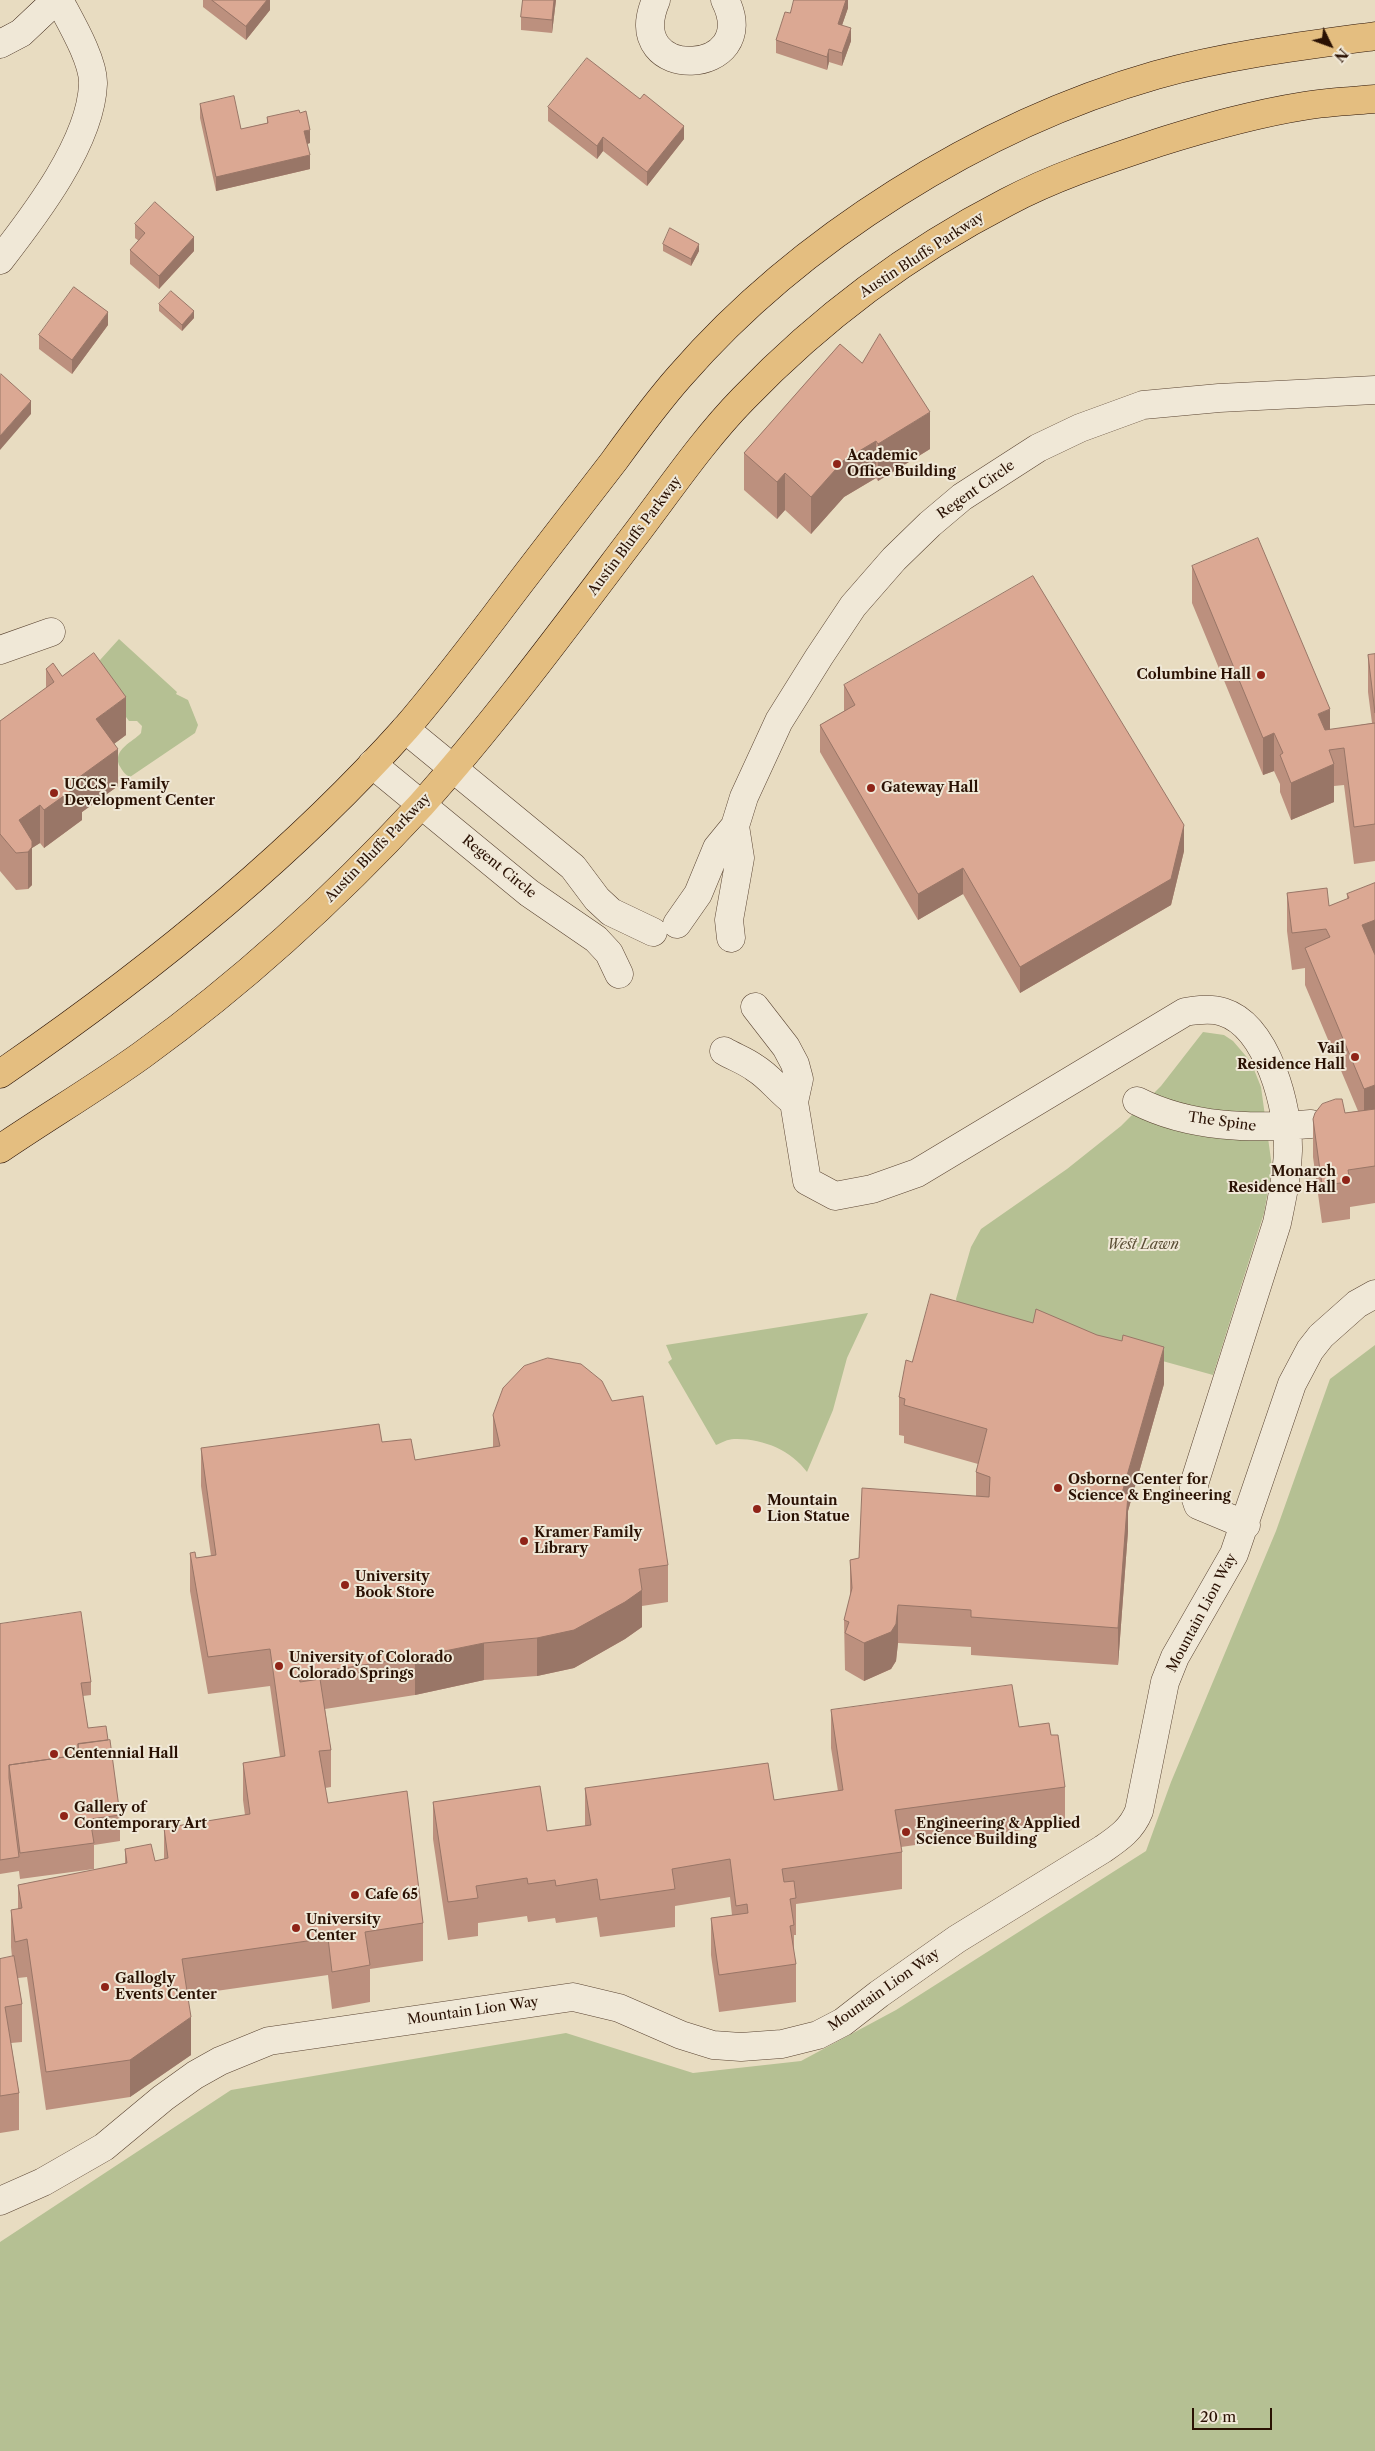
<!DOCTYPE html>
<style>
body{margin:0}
#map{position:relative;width:1375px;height:2451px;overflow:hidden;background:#e8dcc1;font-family:"Libre Caslon Text",serif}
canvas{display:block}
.north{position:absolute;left:1305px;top:20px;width:50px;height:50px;-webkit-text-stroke:4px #f0e8d7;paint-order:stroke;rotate:132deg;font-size:14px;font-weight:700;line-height:20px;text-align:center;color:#2a1103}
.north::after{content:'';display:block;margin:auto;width:18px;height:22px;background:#2a1103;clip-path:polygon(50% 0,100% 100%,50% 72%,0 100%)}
.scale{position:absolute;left:1192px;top:2408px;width:80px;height:22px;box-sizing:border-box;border:2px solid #2a1103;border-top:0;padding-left:6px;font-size:15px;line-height:18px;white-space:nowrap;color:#2a1103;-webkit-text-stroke:4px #f0e8d7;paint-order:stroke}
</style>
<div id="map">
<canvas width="1375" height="2451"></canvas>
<div class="north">N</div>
<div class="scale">20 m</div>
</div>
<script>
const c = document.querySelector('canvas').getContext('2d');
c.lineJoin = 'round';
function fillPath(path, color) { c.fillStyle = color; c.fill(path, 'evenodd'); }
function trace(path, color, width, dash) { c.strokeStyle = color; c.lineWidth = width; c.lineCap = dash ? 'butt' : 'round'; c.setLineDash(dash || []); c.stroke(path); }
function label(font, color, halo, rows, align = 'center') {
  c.font = font + ' "Libre Caslon Text",serif'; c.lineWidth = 4; c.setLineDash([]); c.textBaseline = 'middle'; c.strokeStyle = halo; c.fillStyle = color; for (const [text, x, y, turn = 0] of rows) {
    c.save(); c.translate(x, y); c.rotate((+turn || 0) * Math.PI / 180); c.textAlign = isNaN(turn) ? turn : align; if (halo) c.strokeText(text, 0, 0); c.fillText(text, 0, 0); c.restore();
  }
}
fillPath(new Path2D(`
 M 119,639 L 177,692 L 176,694 L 188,700 L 198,725 L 195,733 L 130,777 C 125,775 122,770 119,765 C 113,749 133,742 141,733 L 142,726 L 137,721 L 129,721 L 91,670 Z
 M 1203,1032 L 1224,1035 L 1233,1041 L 1251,1062 L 1261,1087 L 1272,1167 L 1264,1213 L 1213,1375 L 1130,1352 L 960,1316 L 956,1299 L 971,1247 L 981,1229 L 1067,1169 L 1121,1126 L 1161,1086 Z
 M 868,1313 L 847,1358 L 833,1410 L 807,1472 C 791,1450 762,1438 734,1439 C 728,1439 721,1443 716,1445 L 668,1362 L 672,1359 L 666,1345 Z
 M 1375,1345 L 1375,2451 L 0,2451 L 0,2242 L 231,2090 L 566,2033 L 693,2073 L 801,2061 L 896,2010 L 1146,1851 L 1171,1782 L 1276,1531 L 1330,1379 Z`), '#b5c093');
const street = new Path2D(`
 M 656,0 C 620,85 764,77 725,0
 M 0,260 C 35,215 91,142 93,84 C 94,61 70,21 59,0
 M 0,650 L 51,632
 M 405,729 L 573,867 L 597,899 L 611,912 L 653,932
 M 372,764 L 529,893 L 596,939 L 609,953 L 619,974
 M 677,924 L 698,894 L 717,848 L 735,826 L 744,797 L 779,721 L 819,657 L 853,606 L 894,559 L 930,524 L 962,497 L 1038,448 L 1080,428 L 1143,405 L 1219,398 L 1375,390
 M 731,938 L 729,920 L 740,858 L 735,826
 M 755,1007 L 786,1047 L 795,1064 L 799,1079 L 794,1102 L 807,1181 L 835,1196 L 872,1189 L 917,1173 L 1185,1012 C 1197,1010 1211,1008 1223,1012 C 1268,1026 1289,1109 1288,1151 C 1287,1176 1282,1199 1277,1223 L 1194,1484 L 1194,1493 L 1198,1505 L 1246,1525
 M 724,1051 C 734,1057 746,1061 755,1068 C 770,1077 779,1091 794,1102
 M 1137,1101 C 1190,1128 1252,1129 1311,1124
 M 0,2201 L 43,2182 L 104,2147 L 163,2098 L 195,2075 L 220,2061 L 269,2041 L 573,1997 L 619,2008 L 681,2035 L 713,2045 L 741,2047 L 782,2044 L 818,2035 L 843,2022 L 879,1994 L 957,1939 L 1103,1849 C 1119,1838 1132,1829 1139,1811 L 1165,1682 L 1175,1657 L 1234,1554 L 1292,1384 L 1310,1350 L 1321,1336 L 1357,1304 L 1375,1294`);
const secondary = new Path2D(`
 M 0,44 L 21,33 L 56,0`);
const primary = new Path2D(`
 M 0,1074 C 146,974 287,861 406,728 C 437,692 466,654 495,616 C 534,564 574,513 614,461 C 635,432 656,403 680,376 C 799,239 981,125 1156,75 C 1228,55 1301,46 1375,36
 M 0,1149 C 47,1117 96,1088 142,1055 C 243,982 336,897 421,805 C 496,721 564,629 632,539 C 668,492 702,441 743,399 C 819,320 910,252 1007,202 C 1054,177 1106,160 1157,143 C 1205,128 1253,114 1304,106 C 1327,102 1351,101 1375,99`);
trace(street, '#5a4432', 29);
trace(secondary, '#2a1103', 29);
trace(primary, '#2a1103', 29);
trace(street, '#f0e8d7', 28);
trace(secondary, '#f0e8d7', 28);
trace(primary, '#e4be80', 28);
fillPath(new Path2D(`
 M 203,0 L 270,0 L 270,10 L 246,40 L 203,7 Z
 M 520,0 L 556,0 L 552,33 L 521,30 L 521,17 L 523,0 Z
 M 848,0 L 848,8 L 842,25 L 851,41 L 842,66 L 829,62 L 827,70 L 776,53 L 776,40 L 790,13 Z
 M 200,104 L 241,129 L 267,123 L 267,117 L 310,143 L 307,144 L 310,169 L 216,191 L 200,118 Z
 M 548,107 L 684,139 L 647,186 L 603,151 L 597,159 L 548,121 Z
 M 135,224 L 194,251 L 159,289 L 130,264 L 130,250 L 139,241 L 135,238 Z
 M 663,244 L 699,251 L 691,266 L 663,251 Z
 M 159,304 L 194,318 L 182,331 L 159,311 Z
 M 108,325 L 72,374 L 39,349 L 39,335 Z
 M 840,344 L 930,449 L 878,481 L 876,478 L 844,497 L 811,534 L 785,510 L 777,519 L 744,490 L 744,453 Z
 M 1192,566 L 1330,730 L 1372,723 L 1368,692 L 1368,655 L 1375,654 L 1375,861 L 1354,864 L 1344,785 L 1334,786 L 1334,802 L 1291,820 L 1280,792 L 1280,784 L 1274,771 L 1263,775 L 1192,603 Z
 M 46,669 L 62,676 L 126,735 L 114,744 L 118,786 L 82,812 L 82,820 L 44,848 L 40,843 L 32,848 L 32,885 L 28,889 L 16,890 L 0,871 L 0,721 L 46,688 Z
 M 844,685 L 1184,851 L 1171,905 L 1020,993 L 963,894 L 918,920 L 820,752 L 820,725 L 844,711 Z
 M 1375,883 L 1375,1203 L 1350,1207 L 1350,1219 L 1322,1223 L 1313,1157 L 1313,1119 L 1345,1113 L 1358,1111 L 1305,985 L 1305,968 L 1292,970 L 1287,931 L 1287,893 L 1329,906 L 1347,899 L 1347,894 Z
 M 912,1362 L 1164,1384 L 1128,1511 L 1128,1531 L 1118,1665 L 971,1655 L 971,1647 L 898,1643 L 896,1661 L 891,1669 L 864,1681 L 845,1670 L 844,1620 L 850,1598 L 850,1560 L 859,1558 L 976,1496 L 976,1472 L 978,1464 L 904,1443 L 904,1436 L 899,1435 L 899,1397 Z
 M 493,1415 L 668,1565 L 668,1602 L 642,1606 L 642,1627 L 625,1639 L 574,1668 L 537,1676 L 484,1680 L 415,1695 L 325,1709 L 331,1750 L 331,1787 L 325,1788 L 328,1803 L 423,1923 L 423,1961 L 370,1969 L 370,2002 L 332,2009 L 328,1975 L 188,1995 L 191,2055 L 130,2097 L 46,2110 L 27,1977 L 18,1978 L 22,2004 L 22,2042 L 11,2043 L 19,2093 L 19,2130 L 0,2133 L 0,1959 L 12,1957 L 11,1947 L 11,1910 L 18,1909 L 18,1885 L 125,1864 L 125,1849 L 155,1861 L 164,1859 L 164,1828 L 245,1815 L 243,1800 L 243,1763 L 280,1757 L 270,1686 L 208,1694 L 190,1591 L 190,1553 L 196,1558 L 211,1556 L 201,1486 L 201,1448 L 382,1442 L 415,1460 L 493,1447 Z
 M 0,1624 L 91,1682 L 91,1695 L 83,1696 L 88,1728 L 120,1815 L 120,1841 L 94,1845 L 94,1869 L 20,1879 L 19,1871 L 0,1874 Z
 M 831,1710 L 1019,1727 L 1051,1735 L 1065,1787 L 1065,1824 L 901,1847 L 902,1852 L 902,1889 L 796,1904 L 796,1935 L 794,1935 L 794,1953 L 796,1964 L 796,2002 L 719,2012 L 711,1955 L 711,1918 L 732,1915 L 730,1897 L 675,1906 L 675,1927 L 600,1937 L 597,1917 L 556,1923 L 555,1918 L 528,1922 L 527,1916 L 478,1923 L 478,1936 L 448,1940 L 433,1839 L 433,1802 L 547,1831 L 585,1826 L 585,1788 L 774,1800 L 838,1791 L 831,1748 Z`), '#bc907e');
fillPath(new Path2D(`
 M 267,0 L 270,0 L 270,10 L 246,40 L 246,26 Z
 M 554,0 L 556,0 L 552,33 L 552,20 Z
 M 846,0 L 848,0 L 848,8 L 838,37 L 838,24 Z
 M 851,28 L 851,41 L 842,66 L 842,53 Z
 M 829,49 L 829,62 L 827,70 L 827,57 Z
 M 684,126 L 684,139 L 647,186 L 647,172 Z
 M 310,130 L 310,143 L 304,145 L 304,131 Z
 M 603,137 L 603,151 L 597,159 L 597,146 Z
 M 310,155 L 310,169 L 216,191 L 216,177 Z
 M 194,237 L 194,251 L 159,289 L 159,276 Z
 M 699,244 L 699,251 L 691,266 L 691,259 Z
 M 194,311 L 194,318 L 182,331 L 182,325 Z
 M 108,312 L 108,325 L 72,374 L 72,360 Z
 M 31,401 L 31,414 L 0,450 L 0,436 Z
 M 930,412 L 930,449 L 878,481 L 878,444 Z
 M 876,441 L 876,478 L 844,497 L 811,534 L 811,497 L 844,460 Z
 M 785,473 L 785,510 L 777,519 L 777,482 Z
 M 126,697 L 126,735 L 96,757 L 96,719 Z
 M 1330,709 L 1330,747 L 1318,714 Z
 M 1274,733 L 1274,771 L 1263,775 L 1263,738 Z
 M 118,749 L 118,786 L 82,812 L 82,820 L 44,848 L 44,810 L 78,778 Z
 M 1334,764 L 1334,802 L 1291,820 L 1291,783 Z
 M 40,805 L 40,843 L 32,848 L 32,885 L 28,889 L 28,852 L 19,820 Z
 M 1184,825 L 1184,851 L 1171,905 L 1020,993 L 1020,967 Z
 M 963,868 L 963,894 L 918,920 L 918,894 Z
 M 1375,920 L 1375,957 L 1362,925 Z
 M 1375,1085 L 1375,1122 L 1364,1126 L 1364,1089 Z
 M 1164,1347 L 1164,1384 L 1128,1511 L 1128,1531 L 1118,1665 L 1118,1628 L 1122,1493 Z
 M 642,1590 L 642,1627 L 625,1639 L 574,1668 L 537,1676 L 537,1638 Z
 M 898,1605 L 898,1643 L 896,1661 L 891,1669 L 864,1681 L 864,1643 Z
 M 484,1643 L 484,1680 L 415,1695 L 415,1657 Z
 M 191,2017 L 191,2055 L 130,2097 L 130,2060 Z`), '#997667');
const building = new Path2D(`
 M 212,0 L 267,0 L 246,26 Z
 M 523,0 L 554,0 L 552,20 L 521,17 Z
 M 794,0 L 846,0 L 838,24 L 851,28 L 842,53 L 829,49 L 827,57 L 776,40 L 785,12 L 790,13 Z
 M 587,58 L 640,99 L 644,94 L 684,126 L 647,172 L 603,137 L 597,146 L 548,107 Z
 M 234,96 L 241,129 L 268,123 L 267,117 L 299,110 L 300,113 L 306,111 L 310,130 L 304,131 L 310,155 L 216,177 L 200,104 Z
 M 155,202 L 194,237 L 159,276 L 130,250 L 145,233 L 135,224 Z
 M 670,228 L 699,244 L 691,259 L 663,244 Z
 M 74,287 L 108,312 L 72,360 L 39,335 Z
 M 171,291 L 194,311 L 182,325 L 159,304 Z
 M 880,334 L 930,412 L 878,444 L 876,441 L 844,460 L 811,497 L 785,473 L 777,482 L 744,453 L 840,344 L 862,363 Z
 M 1,374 L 31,401 L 0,436 L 0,375 Z
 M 1258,538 L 1330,709 L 1318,714 L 1325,730 L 1375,723 L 1375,824 L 1354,827 L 1344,748 L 1329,750 L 1334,764 L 1291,783 L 1280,755 L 1283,753 L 1274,733 L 1263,738 L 1192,566 Z
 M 1033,576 L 1184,825 L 1171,879 L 1020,967 L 963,868 L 918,894 L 820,725 L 855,705 L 844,685 Z
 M 94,653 L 126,697 L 96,719 L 118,749 L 78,778 L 82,783 L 44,810 L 40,805 L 19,820 L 32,841 L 32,847 L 28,852 L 16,853 L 0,834 L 0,721 L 54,682 L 46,669 L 53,663 L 62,676 Z
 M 1375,654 L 1375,713 L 1368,655 Z
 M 1375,883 L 1375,920 L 1362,925 L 1375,955 L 1375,1085 L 1364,1089 L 1305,948 L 1330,937 L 1326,929 L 1292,933 L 1287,893 L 1327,888 L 1329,906 L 1349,898 L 1347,894 Z
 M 1336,1099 L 1342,1099 L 1345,1113 L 1375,1109 L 1375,1166 L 1348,1170 L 1350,1182 L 1322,1185 L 1313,1119 L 1315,1113 L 1322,1104 Z
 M 931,1294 L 1033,1323 L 1036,1309 L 1097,1335 L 1122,1341 L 1123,1335 L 1164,1347 L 1122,1493 L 1128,1494 L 1118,1628 L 971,1617 L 971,1610 L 898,1605 L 896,1624 L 891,1632 L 864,1643 L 845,1633 L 849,1622 L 844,1620 L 852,1588 L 850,1560 L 859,1558 L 862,1488 L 989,1497 L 990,1477 L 976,1472 L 987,1429 L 904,1405 L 905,1399 L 899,1397 L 906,1360 L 912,1362 Z
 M 548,1358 L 581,1364 L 602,1381 L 612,1401 L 643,1396 L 668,1565 L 639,1569 L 642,1590 L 625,1602 L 574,1630 L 537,1638 L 484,1643 L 415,1657 L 299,1675 L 300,1682 L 320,1679 L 331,1750 L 319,1751 L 328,1803 L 407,1791 L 423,1923 L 365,1932 L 370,1965 L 332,1972 L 328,1938 L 182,1959 L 191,2017 L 130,2060 L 46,2072 L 27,1939 L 15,1942 L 11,1910 L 22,1908 L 18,1885 L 127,1863 L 125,1849 L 151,1844 L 155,1861 L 168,1858 L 164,1828 L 250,1814 L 243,1763 L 285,1756 L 270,1649 L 208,1657 L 190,1553 L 195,1552 L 196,1558 L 216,1555 L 201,1448 L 379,1424 L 382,1442 L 411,1439 L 415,1460 L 500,1446 L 493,1415 L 503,1388 L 524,1366 Z
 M 81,1612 L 91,1682 L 81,1683 L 88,1728 L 106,1726 L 108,1740 L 78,1744 L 78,1755 L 9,1765 L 9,1778 L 19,1857 L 0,1860 L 0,1624 Z
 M 1012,1685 L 1019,1727 L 1049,1723 L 1051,1735 L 1058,1735 L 1065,1787 L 895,1810 L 902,1852 L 782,1869 L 784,1882 L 794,1881 L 796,1898 L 790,1899 L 794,1925 L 790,1926 L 796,1964 L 719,1975 L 711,1918 L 748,1913 L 747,1904 L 736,1906 L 730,1859 L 672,1869 L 675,1889 L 600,1900 L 597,1879 L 556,1886 L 555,1880 L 528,1884 L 527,1878 L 476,1886 L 478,1898 L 448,1902 L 433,1802 L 540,1786 L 547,1831 L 591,1825 L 585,1788 L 768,1763 L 774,1800 L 843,1790 L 831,1710 Z
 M 110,1740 L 120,1815 L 90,1819 L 94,1843 L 20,1853 L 9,1765 L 79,1755 L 78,1744 Z
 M 14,1956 L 22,2004 L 5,2007 L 19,2093 L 0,2096 L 0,1959 Z`);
fillPath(building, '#dba893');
trace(building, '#997667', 1);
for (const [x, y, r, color] of [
 [837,464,5,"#8f2418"],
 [1261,675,5,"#8f2418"],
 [871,788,5,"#8f2418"],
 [54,793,5,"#8f2418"],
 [1355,1057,5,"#8f2418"],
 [1346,1180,5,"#8f2418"],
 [1058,1488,5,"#8f2418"],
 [757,1509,5,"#8f2418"],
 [524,1541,5,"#8f2418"],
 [345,1585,5,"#8f2418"],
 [279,1666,5,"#8f2418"],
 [54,1754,5,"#8f2418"],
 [64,1816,5,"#8f2418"],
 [906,1832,5,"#8f2418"],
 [355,1895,5,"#8f2418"],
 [296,1928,5,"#8f2418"],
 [105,1987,5,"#8f2418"]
]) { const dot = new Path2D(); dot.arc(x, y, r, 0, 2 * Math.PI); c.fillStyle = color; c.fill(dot); trace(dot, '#f0e8d7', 2); }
label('14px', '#2a1103', '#f0e8d7', [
 ["Austin Bluffs Parkway",922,255,-33],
 ["Regent Circle",976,490,-35],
 ["Austin Bluffs Parkway",635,536,-53],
 ["Austin Bluffs Parkway",378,848,-46],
 ["Regent Circle",499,867,39],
 ["The Spine",1222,1122,8],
 ["Mountain Lion Way",1202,1613,-62],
 ["Mountain Lion Way",884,1990,-35],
 ["Mountain Lion Way",473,2011,-8]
]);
label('bold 14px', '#2a1103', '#f0e8d7', [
 ["Academic",847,456],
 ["Office Building",847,472],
 ["Columbine Hall",1251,675,"right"],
 ["UCCS - Family",64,785],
 ["Development Center",64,801],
 ["Gateway Hall",881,788],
 ["Vail",1345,1049,"right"],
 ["Residence Hall",1345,1065,"right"],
 ["Monarch",1336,1172,"right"],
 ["Residence Hall",1336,1188,"right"],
 ["Osborne Center for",1068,1480],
 ["Science & Engineering",1068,1496],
 ["Mountain",767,1501],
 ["Lion Statue",767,1517],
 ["Kramer Family",534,1533],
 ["Library",534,1549],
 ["University",355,1577],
 ["Book Store",355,1593],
 ["University of Colorado",289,1658],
 ["Colorado Springs",289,1674],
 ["Centennial Hall",64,1754],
 ["Gallery of",74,1808],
 ["Contemporary Art",74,1824],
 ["Engineering & Applied",916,1824],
 ["Science Building",916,1840],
 ["Cafe 65",365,1895],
 ["University",306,1920],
 ["Center",306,1936],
 ["Gallogly",115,1979],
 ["Events Center",115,1995]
], 'left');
label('italic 14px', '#5b4e35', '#f0e8d7', [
 ["West Lawn",1143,1245]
]);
</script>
